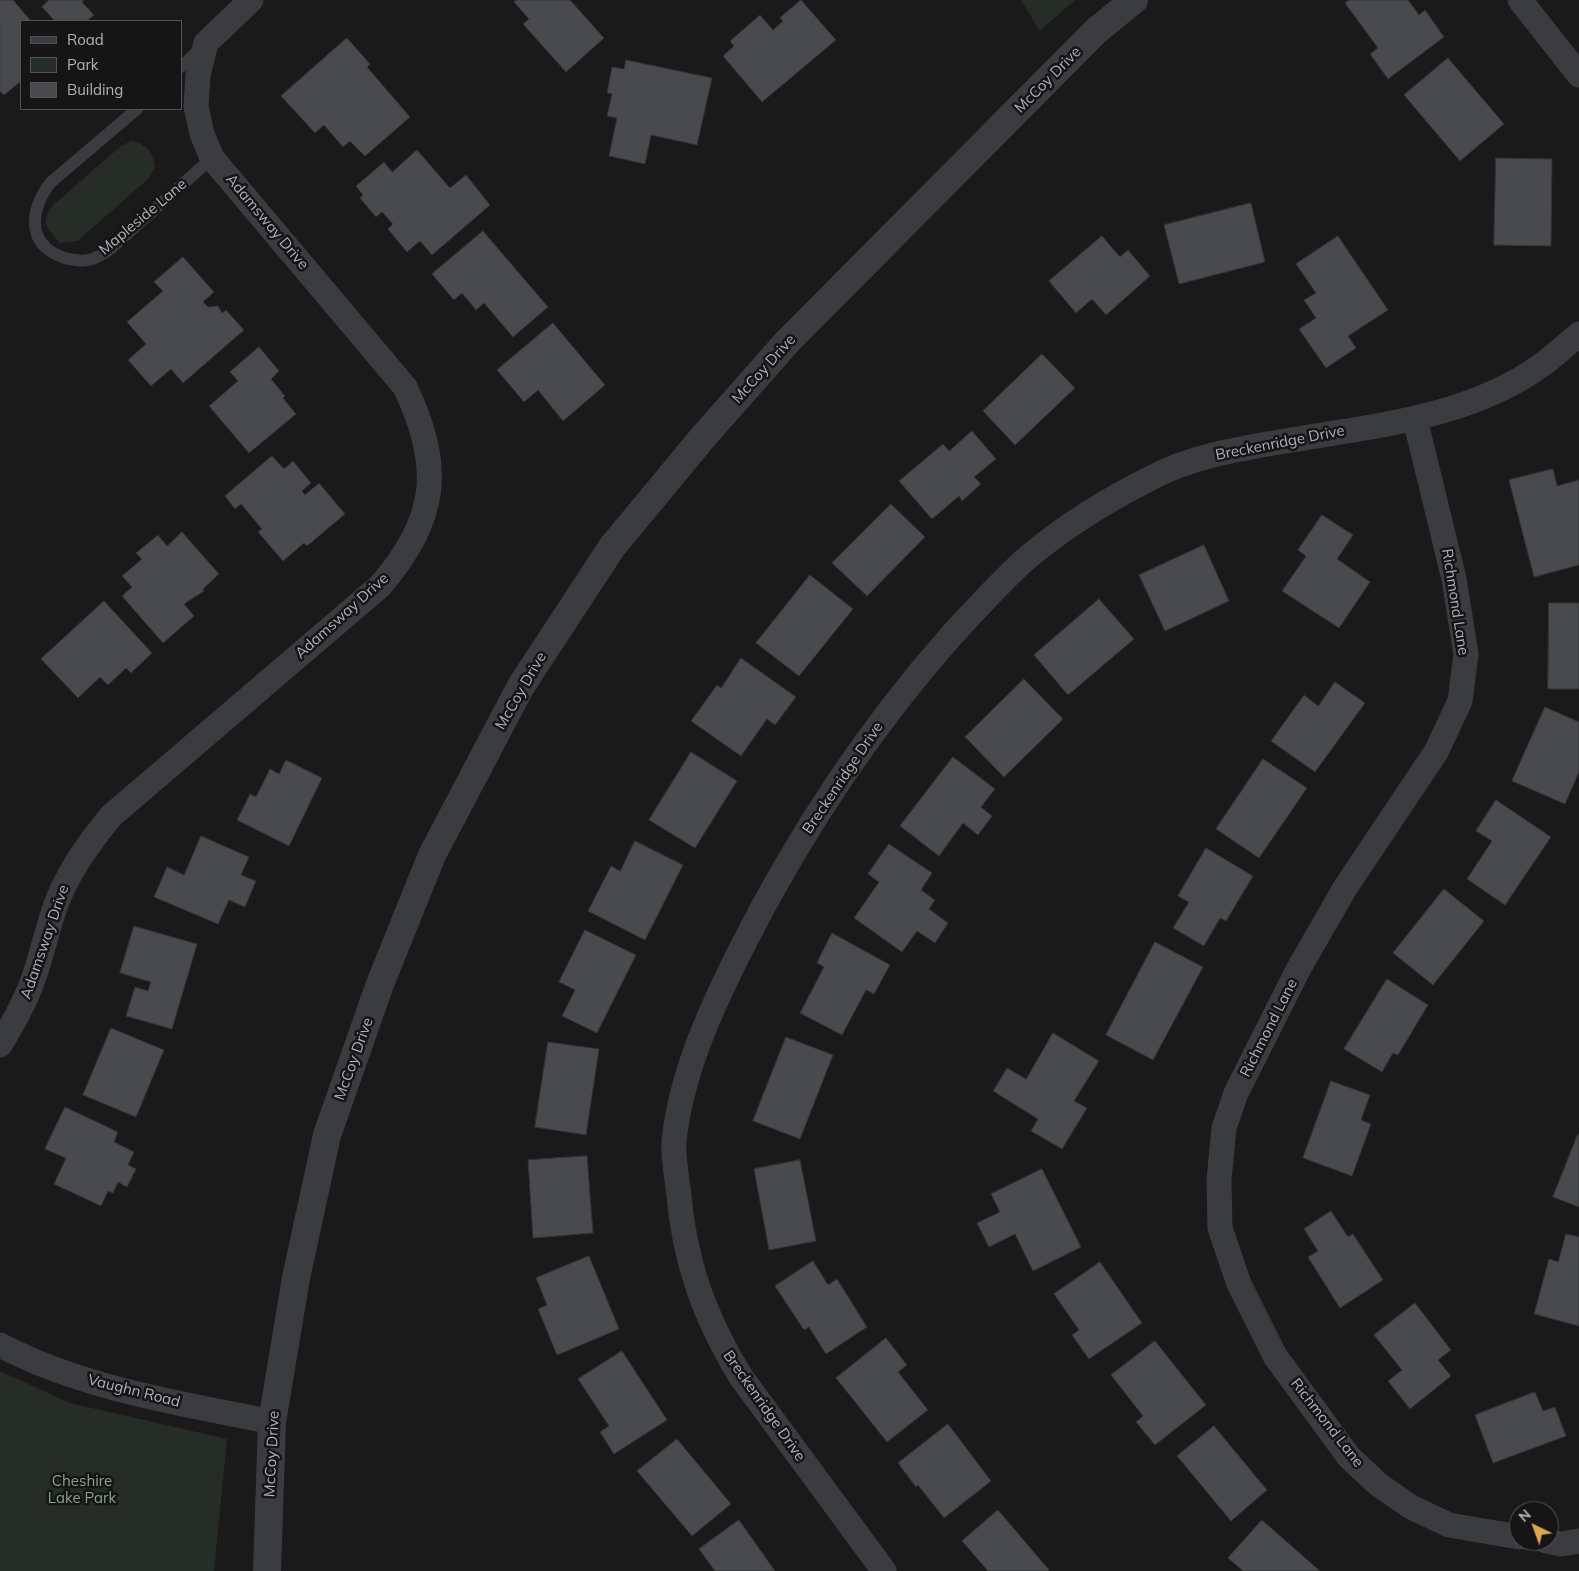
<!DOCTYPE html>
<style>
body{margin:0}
#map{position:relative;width:1579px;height:1571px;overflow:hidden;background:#1a1a1b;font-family:Mulish,sans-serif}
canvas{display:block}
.legend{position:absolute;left:20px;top:20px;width:162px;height:90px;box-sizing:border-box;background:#151516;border:1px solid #525457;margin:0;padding:6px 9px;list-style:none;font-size:15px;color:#aeb2b9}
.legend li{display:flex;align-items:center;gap:10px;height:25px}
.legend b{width:25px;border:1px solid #525457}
.north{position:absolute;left:1509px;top:1501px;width:50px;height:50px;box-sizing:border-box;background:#151516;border:1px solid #525457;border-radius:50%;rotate:318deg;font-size:14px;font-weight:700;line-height:20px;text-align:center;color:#aeb2b9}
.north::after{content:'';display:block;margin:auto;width:18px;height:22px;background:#dca951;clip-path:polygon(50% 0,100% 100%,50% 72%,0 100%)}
</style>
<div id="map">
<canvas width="1579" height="1571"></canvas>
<ul class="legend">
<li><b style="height:6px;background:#3b3c40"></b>Road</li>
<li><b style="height:14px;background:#262d27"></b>Park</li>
<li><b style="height:14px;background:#494a4d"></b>Building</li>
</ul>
<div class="north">N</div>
</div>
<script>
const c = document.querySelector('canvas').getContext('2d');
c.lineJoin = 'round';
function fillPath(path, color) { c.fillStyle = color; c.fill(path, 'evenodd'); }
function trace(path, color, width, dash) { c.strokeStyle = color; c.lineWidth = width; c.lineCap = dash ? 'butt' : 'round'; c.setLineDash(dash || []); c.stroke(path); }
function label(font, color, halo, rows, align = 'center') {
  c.font = font + ' Mulish,sans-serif'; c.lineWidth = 5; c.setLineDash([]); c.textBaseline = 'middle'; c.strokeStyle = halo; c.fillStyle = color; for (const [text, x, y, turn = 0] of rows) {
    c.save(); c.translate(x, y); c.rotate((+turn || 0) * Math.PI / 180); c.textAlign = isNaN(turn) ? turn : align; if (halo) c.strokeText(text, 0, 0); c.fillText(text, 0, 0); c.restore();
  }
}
fillPath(new Path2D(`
 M 1021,0 L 1075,0 L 1040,31 Z
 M 131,141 C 146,143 154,153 155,168 L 147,180 L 77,241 L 60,243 C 48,228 39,224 52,206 L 121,146 Z
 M 0,1371 L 70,1403 L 227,1439 L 214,1571 L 0,1571 Z`), '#262d27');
const building = new Path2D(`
 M 0,0 L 13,0 L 31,21 L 21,21 L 21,81 L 4,95 L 0,91 Z
 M 49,0 L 84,0 L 82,2 L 94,15 L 87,21 L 55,21 L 42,7 Z
 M 516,0 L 570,0 L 604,38 L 566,72 L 523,24 L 529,19 L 514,2 Z
 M 801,0 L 836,40 L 762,102 L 723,56 L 734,46 L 730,41 L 760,15 L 773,30 L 783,21 L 780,18 Z
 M 1350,0 L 1408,0 L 1419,15 L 1425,10 L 1444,37 L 1388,79 L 1370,54 L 1378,48 L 1345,3 Z
 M 347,38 L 370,64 L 367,67 L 410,117 L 365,156 L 350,141 L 343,147 L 324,125 L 315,133 L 281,96 Z
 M 1448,58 L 1504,124 L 1460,161 L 1404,95 Z
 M 626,60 L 712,78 L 697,145 L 651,135 L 645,164 L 609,156 L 617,118 L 607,116 L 612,94 L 607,93 L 612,67 L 624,69 Z
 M 417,150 L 450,188 L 466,175 L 490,205 L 432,255 L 420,241 L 407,252 L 388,229 L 393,224 L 382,212 L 376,217 L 360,198 L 363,195 L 356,186 L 384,162 L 392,172 Z
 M 1496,158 L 1552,159 L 1551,246 L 1494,245 Z
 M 1251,203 L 1265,262 L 1179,284 L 1164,225 Z
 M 483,231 L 548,307 L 513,337 L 484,303 L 476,310 L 462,293 L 454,300 L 432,274 Z
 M 1102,236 L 1120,257 L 1128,250 L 1150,276 L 1106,315 L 1092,299 L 1076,313 L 1049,281 Z
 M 1338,236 L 1388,310 L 1348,336 L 1356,348 L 1326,368 L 1299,329 L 1316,318 L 1304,300 L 1316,293 L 1296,264 Z
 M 183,257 L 214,292 L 203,302 L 208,307 L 218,306 L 222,313 L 226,310 L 244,330 L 183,383 L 171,369 L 151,386 L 128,360 L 146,344 L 127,322 L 163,291 L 154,282 Z
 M 553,323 L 605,385 L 563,421 L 538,390 L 524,402 L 497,370 Z
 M 259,347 L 279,371 L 271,379 L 285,396 L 283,398 L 296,414 L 249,453 L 209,406 L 238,381 L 230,372 Z
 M 1042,354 L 1075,388 L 1015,445 L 983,411 Z
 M 972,431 L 996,459 L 974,477 L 981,484 L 962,501 L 959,496 L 932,519 L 899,481 L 943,444 L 949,451 Z
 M 272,456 L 284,469 L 293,461 L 311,483 L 302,491 L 305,495 L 319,483 L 345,514 L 307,546 L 304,543 L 283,561 L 258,532 L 262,529 L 241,504 L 235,509 L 225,496 Z
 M 1553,469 L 1557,486 L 1579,480 L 1579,565 L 1534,577 L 1509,480 Z
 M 891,504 L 925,537 L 867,596 L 832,563 Z
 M 1322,515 L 1353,535 L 1337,559 L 1370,582 L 1339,628 L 1282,591 L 1306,556 L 1298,550 Z
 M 182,532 L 219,574 L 203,589 L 204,591 L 184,604 L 194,616 L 163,643 L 122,596 L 132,587 L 122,576 L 142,559 L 136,553 L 158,535 L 167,546 Z
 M 1204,545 L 1229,601 L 1165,631 L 1139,575 Z
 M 810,575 L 853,609 L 799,676 L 756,643 Z
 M 1099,599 L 1134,639 L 1068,695 L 1034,655 Z
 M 104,601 L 152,653 L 131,673 L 126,668 L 108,685 L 100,677 L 78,698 L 41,659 Z
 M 1549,603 L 1579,603 L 1579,689 L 1548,689 Z
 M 741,658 L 796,697 L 775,725 L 767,719 L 741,756 L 691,721 L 717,685 L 721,688 Z
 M 1024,679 L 1063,719 L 1004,777 L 965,737 Z
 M 1335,682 L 1365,703 L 1315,772 L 1271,741 L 1304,695 L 1318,706 Z
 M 1545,707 L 1579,722 L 1579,772 L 1565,804 L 1512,781 Z
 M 691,752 L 737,781 L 695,848 L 649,820 Z
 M 953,757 L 995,789 L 981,807 L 992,816 L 978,835 L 963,823 L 939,856 L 900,826 Z
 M 1263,759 L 1307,788 L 1259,858 L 1216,829 Z
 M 286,760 L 322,778 L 289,846 L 237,820 L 250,794 L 256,797 L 270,769 L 279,774 Z
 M 1496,800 L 1551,837 L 1505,905 L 1467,879 L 1492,841 L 1476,831 Z
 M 201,836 L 249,857 L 241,875 L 256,881 L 245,907 L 229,900 L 218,924 L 154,897 L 167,867 L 184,875 Z
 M 635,841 L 683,865 L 645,940 L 588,911 L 611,866 L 620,871 Z
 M 889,844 L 932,873 L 921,890 L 935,900 L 929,909 L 948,923 L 935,943 L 917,931 L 902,952 L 854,918 L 879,882 L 868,874 Z
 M 1206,848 L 1253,876 L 1226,921 L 1220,918 L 1204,946 L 1173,928 L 1189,902 L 1178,896 Z
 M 1444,889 L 1484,921 L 1433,985 L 1393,953 Z
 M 134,926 L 197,944 L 172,1029 L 126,1016 L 135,987 L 148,991 L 151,982 L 120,973 Z
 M 585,930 L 636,955 L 597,1033 L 562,1016 L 575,990 L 559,982 Z
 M 832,933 L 890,965 L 874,994 L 866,990 L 842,1035 L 800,1013 L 824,967 L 817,963 Z
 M 1155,942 L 1203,967 L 1153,1060 L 1106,1035 Z
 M 1387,979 L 1428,1005 L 1398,1055 L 1393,1053 L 1382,1072 L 1344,1049 Z
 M 111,1028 L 164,1050 L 136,1117 L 83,1095 Z
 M 1053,1033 L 1099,1061 L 1074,1101 L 1087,1108 L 1062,1149 L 1031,1131 L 1038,1119 L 993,1091 L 1007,1068 L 1026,1079 Z
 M 786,1037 L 833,1055 L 800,1139 L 753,1121 Z
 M 548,1042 L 599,1049 L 586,1135 L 535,1127 Z
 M 1331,1081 L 1370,1095 L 1361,1120 L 1371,1124 L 1352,1176 L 1303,1158 Z
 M 65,1107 L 118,1132 L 114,1142 L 134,1152 L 128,1165 L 136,1169 L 127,1187 L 118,1182 L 113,1193 L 108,1191 L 101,1206 L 54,1184 L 66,1158 L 45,1149 Z
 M 1578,1134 L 1579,1135 L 1579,1207 L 1553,1197 Z
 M 587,1156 L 593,1233 L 533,1238 L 528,1160 Z
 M 800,1160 L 816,1241 L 769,1250 L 754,1169 Z
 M 1042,1169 L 1081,1247 L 1033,1271 L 1015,1234 L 989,1247 L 977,1223 L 1000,1212 L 991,1194 Z
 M 1331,1211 L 1348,1237 L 1353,1234 L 1383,1280 L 1340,1308 L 1308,1257 L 1318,1251 L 1304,1229 Z
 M 1566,1234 L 1579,1237 L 1579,1326 L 1534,1314 L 1549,1259 L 1558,1262 Z
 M 589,1256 L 619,1329 L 557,1355 L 538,1309 L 547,1305 L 536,1278 Z
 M 813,1261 L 828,1285 L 837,1279 L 867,1327 L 826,1354 L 809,1327 L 804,1330 L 775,1286 Z
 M 1100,1262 L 1142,1323 L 1089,1359 L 1072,1335 L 1079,1330 L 1054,1294 Z
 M 1415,1303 L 1451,1350 L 1438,1360 L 1451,1376 L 1410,1409 L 1388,1381 L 1402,1370 L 1374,1335 Z
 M 886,1338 L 907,1365 L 898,1372 L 928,1410 L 887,1442 L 836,1378 Z
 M 1155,1341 L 1206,1405 L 1155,1445 L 1136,1422 L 1143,1416 L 1111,1375 Z
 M 622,1351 L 667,1420 L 614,1454 L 600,1432 L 609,1426 L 578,1379 Z
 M 1535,1392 L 1543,1411 L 1555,1407 L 1566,1436 L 1493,1463 L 1475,1415 Z
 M 948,1424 L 991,1481 L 944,1518 L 918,1485 L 916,1487 L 898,1463 Z
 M 1214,1426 L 1267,1490 L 1231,1521 L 1177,1456 Z
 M 677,1439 L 731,1504 L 692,1536 L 637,1471 Z
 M 998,1510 L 1049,1570 L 1048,1571 L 988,1571 L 962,1541 Z
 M 739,1520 L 775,1571 L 715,1571 L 699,1549 Z
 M 1262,1520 L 1320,1571 L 1243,1571 L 1228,1558 Z`);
fillPath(building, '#494a4d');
trace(building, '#343437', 1);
trace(new Path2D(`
 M 181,67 L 201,48
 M 137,109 L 50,183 C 31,209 25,243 62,257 C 71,260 82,262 92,259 C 98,257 104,253 109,250 L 212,158`), '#3b3c40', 12);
trace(new Path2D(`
 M 1520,0 L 1579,75
 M 1415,419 L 1454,579 L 1466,654 L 1460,701 L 1436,752 L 1345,888 L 1299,968 L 1236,1093 L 1224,1128 L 1219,1180 L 1220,1228 L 1239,1284 L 1275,1356 L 1349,1457 L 1379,1485 L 1411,1507 L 1449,1525 L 1519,1537
 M 0,1045 C 13,1023 26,1001 34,977 C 45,946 50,912 66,882 C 78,858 93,838 111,816 L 380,586 C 438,519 443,467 405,387 L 212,158 L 202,134 L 196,106 L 198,75 L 206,43 L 251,0
 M 0,1345 C 84,1389 180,1403 272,1422
 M 1546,1541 L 1561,1544 L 1579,1541
 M 884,1571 L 741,1377 C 703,1315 684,1260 678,1187 C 676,1173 673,1156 674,1141 C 681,1074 710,1011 740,951 C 797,838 867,731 951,636 C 976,609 1000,582 1027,558 C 1065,526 1107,500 1151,478 C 1192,456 1240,449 1285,441 C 1372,426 1470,418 1543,364 C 1556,355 1567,344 1579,334`), '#3b3c40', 25);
trace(new Path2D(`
 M 267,1571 L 272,1422 L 296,1278 L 327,1135 L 380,984 L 432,855 L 521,686 L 612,547 L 704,436 L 787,342 L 1096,31 L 1134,0`), '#3b3c40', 28);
label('15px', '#aeb2b9', '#151516', [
 ["McCoy Drive",1048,80,-45],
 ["Mapleside Lane",143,217,-40],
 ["Adamsway Drive",267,222,50],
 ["McCoy Drive",764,369,-48],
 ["Breckenridge Drive",1280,443,-11],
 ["Richmond Lane",1455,602,81],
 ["Adamsway Drive",342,616,-42],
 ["McCoy Drive",521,691,-60],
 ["Breckenridge Drive",843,778,-56],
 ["Adamsway Drive",45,942,-71],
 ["Richmond Lane",1269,1028,-63],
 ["McCoy Drive",354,1059,-70],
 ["Vaughn Road",134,1391,14],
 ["Breckenridge Drive",764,1406,55],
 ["Richmond Lane",1327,1423,52],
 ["McCoy Drive",272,1454,-87]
]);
label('15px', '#87a288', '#151516', [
 ["Cheshire",82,1481],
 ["Lake Park",82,1498]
]);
</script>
